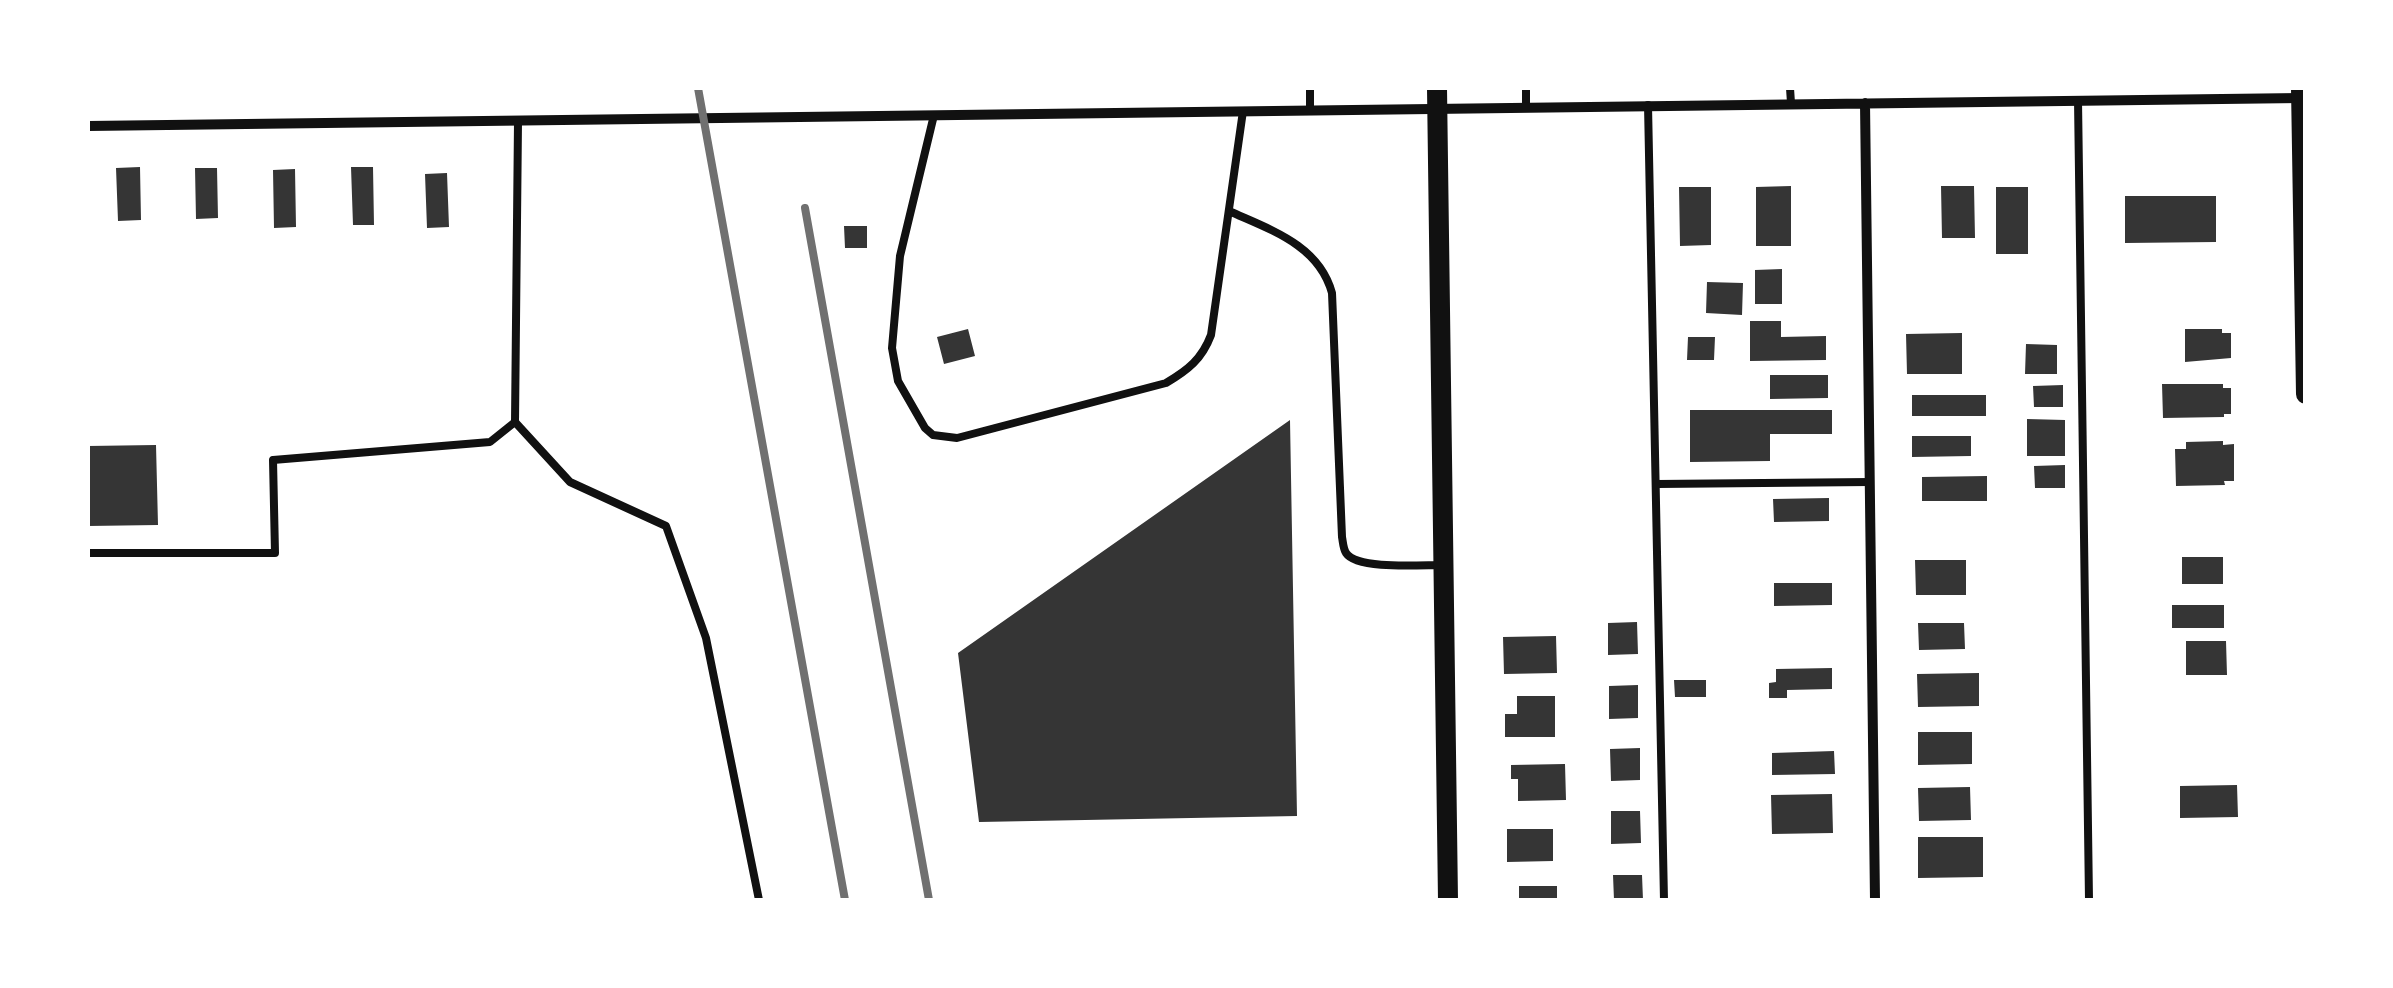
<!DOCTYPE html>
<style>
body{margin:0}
#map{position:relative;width:2393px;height:988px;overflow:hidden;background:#fff;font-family:"Alegreya Sans",sans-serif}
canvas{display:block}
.frame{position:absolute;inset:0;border:90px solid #fff;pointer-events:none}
</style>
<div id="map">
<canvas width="2393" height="988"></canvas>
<div class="frame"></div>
</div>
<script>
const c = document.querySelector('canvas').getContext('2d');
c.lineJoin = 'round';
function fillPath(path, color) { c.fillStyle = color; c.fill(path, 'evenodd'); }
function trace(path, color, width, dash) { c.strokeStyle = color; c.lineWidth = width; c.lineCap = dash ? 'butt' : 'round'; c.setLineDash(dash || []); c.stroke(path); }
fillPath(new Path2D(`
 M 140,167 L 141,220 L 118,221 L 116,168 Z
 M 351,167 L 373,167 L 374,225 L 353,225 Z
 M 195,168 L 217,168 L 218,218 L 196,219 Z
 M 295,169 L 296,227 L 274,228 L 273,170 Z
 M 447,173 L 449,227 L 427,228 L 425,174 Z
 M 1791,186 L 1791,246 L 1756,246 L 1756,187 Z
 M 1941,186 L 1974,186 L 1975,238 L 1942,238 Z
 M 1679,187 L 1711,187 L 1711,245 L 1680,246 Z
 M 1996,187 L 2028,187 L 2028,254 L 1996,254 Z
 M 2125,196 L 2216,196 L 2216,242 L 2125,243 Z
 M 844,226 L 867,226 L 867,248 L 845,248 Z
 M 1782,269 L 1782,304 L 1755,304 L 1755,270 Z
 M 1707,282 L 1743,283 L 1742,315 L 1706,313 Z
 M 1750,321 L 1781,321 L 1781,337 L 1826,336 L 1826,360 L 1750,361 Z
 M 968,329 L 975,356 L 944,364 L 937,337 Z
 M 2185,329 L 2222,329 L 2222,333 L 2231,333 L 2231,358 L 2185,362 Z
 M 1962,333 L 1962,374 L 1907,374 L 1906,334 Z
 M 1688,337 L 1715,337 L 1714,360 L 1687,360 Z
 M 2026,344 L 2057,345 L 2057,374 L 2025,374 Z
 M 1770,375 L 1828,375 L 1828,398 L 1770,399 Z
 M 2162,384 L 2223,384 L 2223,388 L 2231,388 L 2231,414 L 2224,414 L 2224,417 L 2163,418 Z
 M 2063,385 L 2063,407 L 2034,407 L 2033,386 Z
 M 1912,395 L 1986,395 L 1986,416 L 1912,416 Z
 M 1690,410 L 1832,410 L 1832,434 L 1770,434 L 1770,461 L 1690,462 Z
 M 2027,419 L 2065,420 L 2065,456 L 2027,456 Z
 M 1290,420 L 1297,816 L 979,822 L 958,653 Z
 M 1912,436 L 1971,436 L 1971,456 L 1912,457 Z
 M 2223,441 L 2223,445 L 2234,444 L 2234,481 L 2224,481 L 2225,485 L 2176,486 L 2175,449 L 2186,449 L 2186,442 Z
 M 156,445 L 158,525 L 88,526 L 88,446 Z
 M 2065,465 L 2065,488 L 2035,488 L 2034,466 Z
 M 1987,476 L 1987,501 L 1922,501 L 1922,477 Z
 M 1829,498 L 1829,521 L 1774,522 L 1773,499 Z
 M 2182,557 L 2223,557 L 2223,584 L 2182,584 Z
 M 1915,560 L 1966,560 L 1966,595 L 1916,595 Z
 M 1774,583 L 1832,583 L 1832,605 L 1774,606 Z
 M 2172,605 L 2224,605 L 2224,628 L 2172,628 Z
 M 1637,622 L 1638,654 L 1608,655 L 1608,623 Z
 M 1918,623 L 1964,623 L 1965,649 L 1919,650 Z
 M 1556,636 L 1557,673 L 1504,674 L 1503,637 Z
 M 2186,641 L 2226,641 L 2227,675 L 2186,675 Z
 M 1832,668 L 1832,689 L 1787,690 L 1787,698 L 1769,698 L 1769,683 L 1776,682 L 1776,669 Z
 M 1979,673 L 1979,706 L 1918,707 L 1917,674 Z
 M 1674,680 L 1706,680 L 1706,697 L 1675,697 Z
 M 1638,685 L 1638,718 L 1609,719 L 1609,686 Z
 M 1517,696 L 1555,696 L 1555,737 L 1505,737 L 1505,714 L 1517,714 Z
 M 1918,732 L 1972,732 L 1972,764 L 1918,765 Z
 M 1640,748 L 1640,780 L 1611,781 L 1610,749 Z
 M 1834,751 L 1835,774 L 1772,775 L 1772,753 Z
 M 1565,764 L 1566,800 L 1518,801 L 1518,779 L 1511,779 L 1511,765 Z
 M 2237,785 L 2238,817 L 2180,818 L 2180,786 Z
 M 1970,787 L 1971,820 L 1919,821 L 1918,788 Z
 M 1832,794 L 1833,833 L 1772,834 L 1771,795 Z
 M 1611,811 L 1640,811 L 1641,843 L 1611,844 Z
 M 1507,829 L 1553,829 L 1553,861 L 1507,862 Z
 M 1918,837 L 1983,837 L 1983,877 L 1918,878 Z
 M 1613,875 L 1642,875 L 1643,900 L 1614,900 Z
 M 1519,886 L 1557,886 L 1557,900 L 1519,900 Z`), '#353535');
trace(new Path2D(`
 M 1310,88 L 1310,109
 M 1526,88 L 1526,106
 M 1790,88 L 1791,103
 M 2078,100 L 2089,900
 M 1648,105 L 1664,900
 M 934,115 L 900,256 L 892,348 L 898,381 L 925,428 L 933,435 L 957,438 L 1166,383 C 1188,370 1202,359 1211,335 L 1243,111
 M 518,122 L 515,422 L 570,482 L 666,526 L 706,638 L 759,900
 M 1229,211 C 1271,230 1319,245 1332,293 L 1342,537 C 1343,542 1343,548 1346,553 C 1357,570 1421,565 1440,565
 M 1657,484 L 1870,482
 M 88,553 L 275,553 L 273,460 L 490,442 L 515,422`), '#111', 8);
trace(new Path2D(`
 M 1865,103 L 1875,900
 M 88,126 L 2301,98`), '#111', 10);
trace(new Path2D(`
 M 1437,88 L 1448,900
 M 2301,88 L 2306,394`), '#111', 20);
trace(new Path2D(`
 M 698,88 L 845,900
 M 805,208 L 929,900`), '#707070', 8);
</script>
